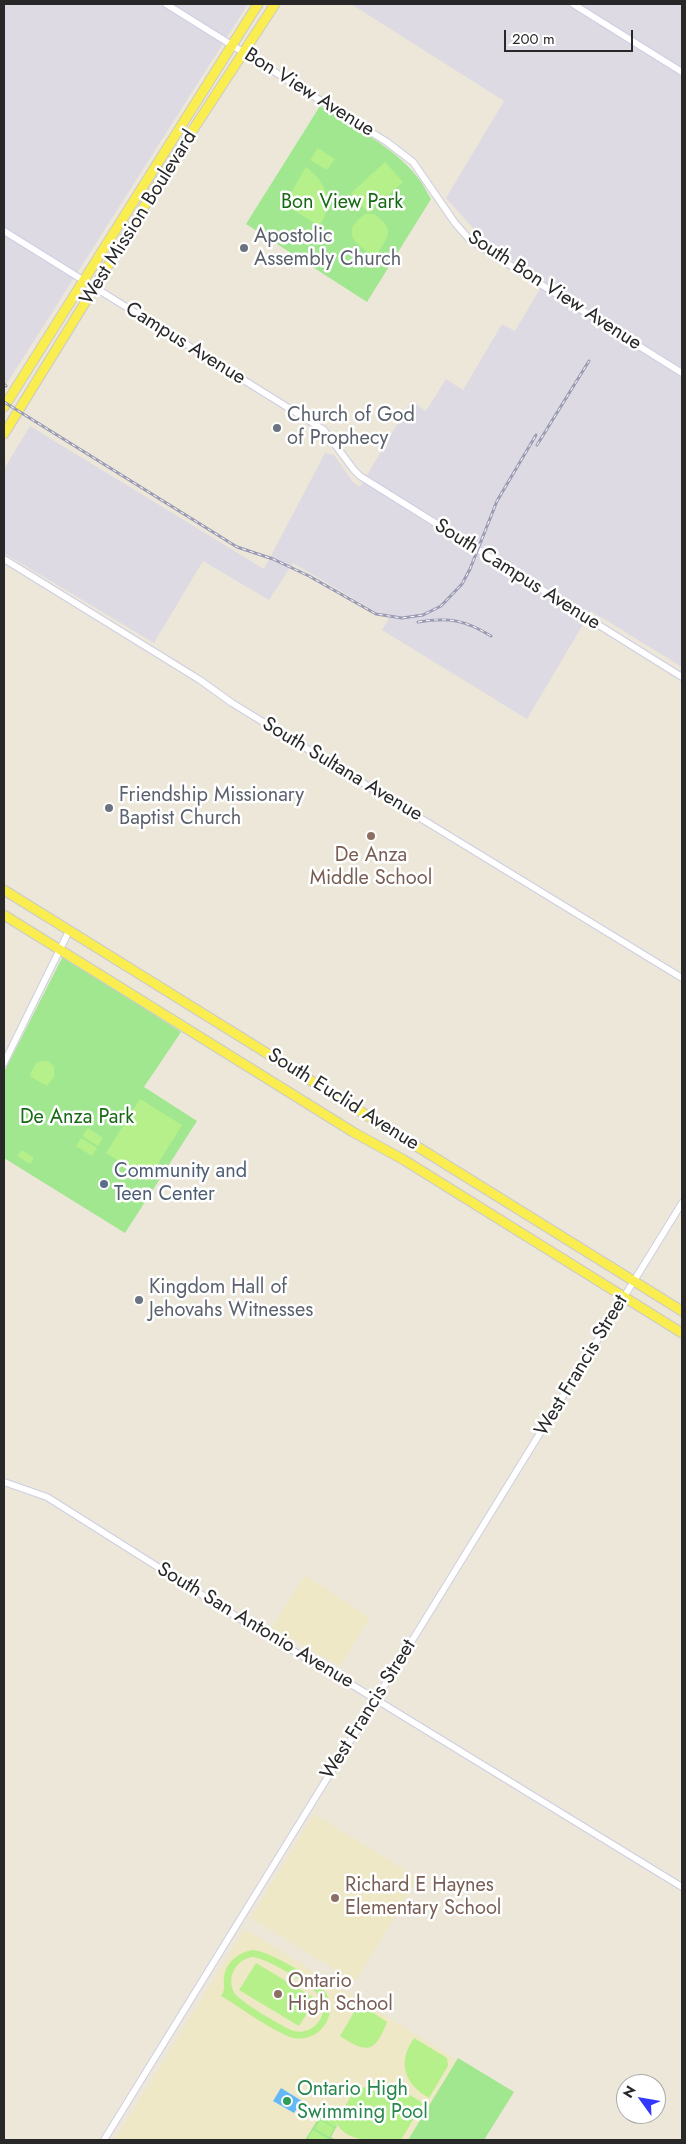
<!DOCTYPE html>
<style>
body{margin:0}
#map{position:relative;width:686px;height:2144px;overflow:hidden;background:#ece7d8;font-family:Jost,sans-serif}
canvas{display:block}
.frame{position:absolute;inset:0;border:5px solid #282828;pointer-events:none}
.north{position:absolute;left:616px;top:2074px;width:50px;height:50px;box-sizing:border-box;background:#fff;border:1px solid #a9a9a9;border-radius:50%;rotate:302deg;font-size:14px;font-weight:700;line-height:20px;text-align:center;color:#282828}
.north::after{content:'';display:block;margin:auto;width:18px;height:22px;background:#3238ff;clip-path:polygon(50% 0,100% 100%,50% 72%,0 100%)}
.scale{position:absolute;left:504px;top:30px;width:129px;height:22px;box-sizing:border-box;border:2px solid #282828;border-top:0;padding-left:6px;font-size:15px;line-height:18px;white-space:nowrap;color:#282828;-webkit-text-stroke:4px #fff;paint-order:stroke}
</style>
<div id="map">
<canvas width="686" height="2144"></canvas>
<div class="frame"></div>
<div class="north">N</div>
<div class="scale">200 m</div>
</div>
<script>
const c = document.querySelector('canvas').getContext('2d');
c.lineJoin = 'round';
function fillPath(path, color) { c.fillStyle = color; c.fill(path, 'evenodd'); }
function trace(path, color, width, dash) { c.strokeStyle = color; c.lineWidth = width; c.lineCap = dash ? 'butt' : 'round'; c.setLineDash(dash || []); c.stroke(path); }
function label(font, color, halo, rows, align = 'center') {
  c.font = font + ' Jost,sans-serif'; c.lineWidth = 5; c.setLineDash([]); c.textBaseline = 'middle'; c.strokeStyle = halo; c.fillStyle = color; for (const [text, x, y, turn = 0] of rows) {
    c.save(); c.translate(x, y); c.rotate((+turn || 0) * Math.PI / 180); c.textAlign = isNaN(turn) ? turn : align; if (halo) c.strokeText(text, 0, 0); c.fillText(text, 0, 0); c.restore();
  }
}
fillPath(new Path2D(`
 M 4,4 L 248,4 L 4,388 Z
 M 351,4 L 682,4 L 682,667 L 591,611 L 527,719 L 382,630 L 391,615 L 376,612 L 293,563 L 269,600 L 203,561 L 154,643 L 4,553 L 4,469 L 30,426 L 264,569 L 325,453 L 334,455 L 353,482 L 360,487 L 411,401 L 426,411 L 446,379 L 463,390 L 502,324 L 515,331 L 545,280 L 490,247 L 446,198 L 504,101 Z`), '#dedae3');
fillPath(new Path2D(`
 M 305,1575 L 370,1618 L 340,1666 L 272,1628 Z
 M 314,1814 L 418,1878 L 355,1982 L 251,1918 Z
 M 245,1929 L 457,2060 L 408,2140 L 121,2140 L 116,2138 Z`), '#efe8c6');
fillPath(new Path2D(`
 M 320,106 C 353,127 395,147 419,179 C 424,185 427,193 431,199 L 367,302 L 246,224 Z
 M 63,956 L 181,1032 L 144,1087 L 197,1121 L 125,1233 L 4,1158 L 4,1072 Z
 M 458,2058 L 514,2092 L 484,2140 L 408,2140 Z
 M 325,2108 L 338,2116 L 334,2122 L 337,2126 L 331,2137 L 336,2140 L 305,2140 Z`), '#a0e790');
fillPath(new Path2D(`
 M 318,148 L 335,159 L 327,170 L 310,160 Z
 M 385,162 L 403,182 L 368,213 L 351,193 Z
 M 306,167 C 326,181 336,205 319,226 L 284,204 Z
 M 365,214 L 374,214 C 395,229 389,236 377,254 L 373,255 C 354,243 340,232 365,214 Z
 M 48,1061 L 54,1066 L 54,1077 L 47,1086 L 31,1077 L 30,1074 L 37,1062 Z
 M 140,1099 L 182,1125 L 148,1180 L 106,1153 Z
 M 88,1128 L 103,1138 L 98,1146 L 82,1136 Z
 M 81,1138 L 97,1148 L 92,1156 L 76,1146 Z
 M 22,1150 L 34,1158 L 30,1164 L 17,1156 Z
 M 252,1950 C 268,1950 318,1979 326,1993 C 339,2015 319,2043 294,2038 C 278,2035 238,2006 221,1996 C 226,1989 223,1985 224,1977 C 226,1962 238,1953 252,1950 ZM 252,1957 C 265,1957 314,1986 320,1997 C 331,2016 311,2038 291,2030 C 280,2025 243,2003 236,1995 C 230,1988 230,1978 234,1970 C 238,1962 244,1959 252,1957 Z
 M 256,1963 L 316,1999 L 299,2026 L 239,1990 Z
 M 363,2006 L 387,2022 C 375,2053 367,2054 340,2036 L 356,2009 Z
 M 414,2038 L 447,2058 L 448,2066 L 429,2098 C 404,2084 397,2062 414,2038 Z
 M 379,2083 L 392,2084 L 423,2103 L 401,2140 C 378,2140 348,2144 337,2124 L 335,2127 L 321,2118 L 326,2110 L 338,2117 L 355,2090 Z
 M 320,2120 L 334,2128 L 329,2137 L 315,2128 Z
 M 313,2130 L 330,2140 L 312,2140 L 308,2138 Z`), '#b5f08b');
fillPath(new Path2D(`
 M 281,2088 L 302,2101 L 294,2113 L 273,2101 Z`), '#63b8f7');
const minor = new Path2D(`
 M 166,4 L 387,142 L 413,162 L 455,223 L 470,240 L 682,373
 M 573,4 L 682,72
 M 4,231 L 324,430 L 354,470 L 360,476 L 682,677
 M 4,559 L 200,680 L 232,703 L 682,978
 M 4,1063 L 69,931
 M 4,1482 L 47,1497 L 264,1634 L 349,1683 L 682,1887
 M 104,2140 C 297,1828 490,1516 682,1203`);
const major = new Path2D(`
 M 4,407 L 258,4
 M 4,434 L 168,168 L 275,4
 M 4,890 L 682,1311
 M 4,915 L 353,1132 L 404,1160 L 682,1333`);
trace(minor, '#cecee3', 8);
trace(major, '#cbcbcb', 11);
trace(minor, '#fff', 6);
trace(major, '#faed4f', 9);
const rail = new Path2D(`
 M 4,384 L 6,386
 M 4,402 L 237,547 L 273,559 L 309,576 L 376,614 L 402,618 L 423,615 L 441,606 L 462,584 L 470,569 L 497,501 L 536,435
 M 537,445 L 589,361
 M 418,622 C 449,617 465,620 491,636`);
trace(rail, '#9b9bb4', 3);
trace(rail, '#fff', 1, [4]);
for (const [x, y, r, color] of [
 [244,248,5,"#6b7280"],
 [277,428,5,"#6b7280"],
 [109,808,5,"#6b7280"],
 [371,836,5,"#8d6e63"],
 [104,1184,5,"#5c6f8a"],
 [139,1300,5,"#6b7280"],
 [335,1898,5,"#8d6e63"],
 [278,1994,5,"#8d6e63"],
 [287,2101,5,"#2e9e5b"]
]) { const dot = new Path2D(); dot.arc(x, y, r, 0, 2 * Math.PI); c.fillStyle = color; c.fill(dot); trace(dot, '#fff', 2); }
label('20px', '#282828', '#fff', [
 ["Bon View Avenue",309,93,32],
 ["West Mission Boulevard",139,218,-58],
 ["South Bon View Avenue",554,291,33],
 ["Campus Avenue",185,344,32],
 ["South Campus Avenue",517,575,32],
 ["South Sultana Avenue",342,770,31],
 ["South Euclid Avenue",343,1100,32],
 ["West Francis Street",582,1366,-59],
 ["South San Antonio Avenue",255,1626,31],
 ["West Francis Street",369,1710,-58]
]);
label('20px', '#186914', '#fff', [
 ["Bon View Park",342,203],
 ["De Anza Park",77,1118]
]);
label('20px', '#5b616d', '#fff', [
 ["Apostolic",254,237],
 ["Assembly Church",254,260],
 ["Church of God",287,416],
 ["of Prophecy",287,439],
 ["Friendship Missionary",119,796],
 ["Baptist Church",119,819],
 ["Kingdom Hall of",149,1288],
 ["Jehovahs Witnesses",149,1311]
], 'left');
label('20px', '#785e54', '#fff', [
 ["De Anza",371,856,"center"],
 ["Middle School",371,879,"center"],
 ["Richard E Haynes",345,1886],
 ["Elementary School",345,1909],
 ["Ontario",288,1982],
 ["High School",288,2005]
], 'left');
label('20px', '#4e5e75', '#fff', [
 ["Community and",114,1172],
 ["Teen Center",114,1195]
], 'left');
label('20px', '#27864d', '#fff', [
 ["Ontario High",297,2090],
 ["Swimming Pool",297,2113]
], 'left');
</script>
